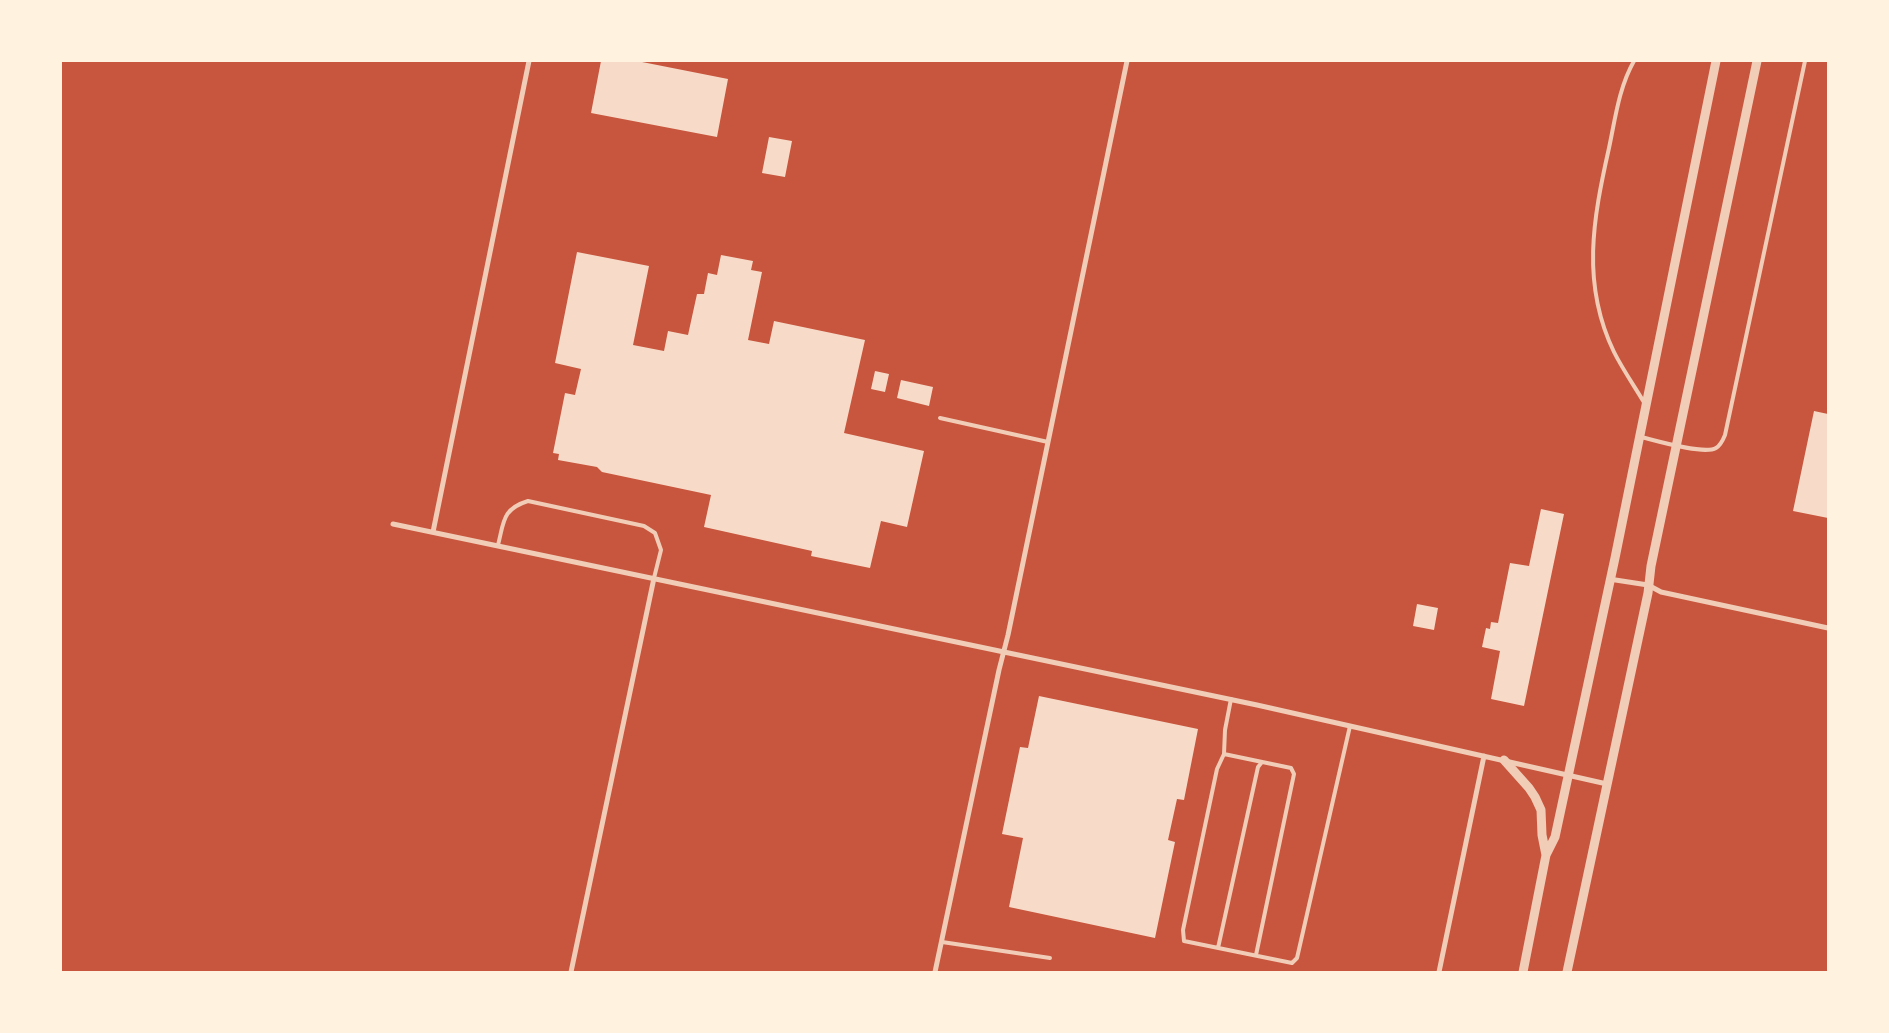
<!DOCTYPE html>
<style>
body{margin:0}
#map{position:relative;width:1889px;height:1033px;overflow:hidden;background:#c8553d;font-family:"Golos Text",sans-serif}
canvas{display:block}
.frame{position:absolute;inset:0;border:62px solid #fff3e0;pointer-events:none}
</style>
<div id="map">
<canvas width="1889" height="1033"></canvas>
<div class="frame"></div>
</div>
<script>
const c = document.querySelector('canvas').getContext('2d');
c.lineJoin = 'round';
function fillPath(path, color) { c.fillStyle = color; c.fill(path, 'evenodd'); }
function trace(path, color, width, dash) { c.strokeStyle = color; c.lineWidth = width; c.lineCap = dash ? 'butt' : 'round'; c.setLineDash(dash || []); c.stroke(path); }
fillPath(new Path2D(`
 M 601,61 L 637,61 L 728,79 L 717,137 L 591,113 Z
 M 769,137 L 792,141 L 785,177 L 762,173 Z
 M 577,252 L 649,266 L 633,345 L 664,351 L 668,331 L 688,335 L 697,294 L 704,294 L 708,273 L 717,275 L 721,255 L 753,261 L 751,270 L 762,272 L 748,340 L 769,344 L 774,321 L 865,340 L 844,433 L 924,451 L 907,527 L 881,521 L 870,568 L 811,556 L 812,551 L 704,527 L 711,495 L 602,472 L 597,467 L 558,460 L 559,454 L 553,453 L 565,393 L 575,395 L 581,369 L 555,363 Z
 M 875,371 L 889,374 L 885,392 L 871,389 Z
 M 901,380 L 933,387 L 929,406 L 897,398 Z
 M 1814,411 L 1828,414 L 1828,518 L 1793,511 Z
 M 1541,509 L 1564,514 L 1524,706 L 1491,699 L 1500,651 L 1482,647 L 1486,628 L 1490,629 L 1491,622 L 1498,623 L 1510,563 L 1529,566 Z
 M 1417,604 L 1438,608 L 1434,630 L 1413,626 Z
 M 1039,696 L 1198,729 L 1184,800 L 1177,799 L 1168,840 L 1175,842 L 1155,938 L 1009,907 L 1023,838 L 1002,834 L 1020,747 L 1028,748 Z`), '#f7dbc8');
trace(new Path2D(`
 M 1634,61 C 1619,87 1615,120 1609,148 C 1593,219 1581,284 1614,352 C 1623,370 1635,387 1645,404
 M 940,418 L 1048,442
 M 1641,437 C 1657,441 1704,455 1716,448 C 1721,445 1723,440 1725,435 L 1805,61
 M 498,545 C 504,522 502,509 528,501 L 644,526 L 655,533 L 661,550 L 654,578
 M 1231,699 L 1225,730 L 1224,754 L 1217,769 L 1183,930 L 1184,941 L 1292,963 L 1297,958 L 1350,726
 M 1224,754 L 1291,768 L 1294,774 L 1256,955
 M 942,942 L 1050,958
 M 1218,948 L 1258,767 L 1262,762`), '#f1ccb7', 4);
trace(new Path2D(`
 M 393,524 L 1257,705 L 1607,784
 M 433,532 L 529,61
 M 1609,579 L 1648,585 L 1661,592 L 1828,628
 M 571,972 L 654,578
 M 935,972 L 999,670 L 1008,635 L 1127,61
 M 1439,972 L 1484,756`), '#f1ccb7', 5);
trace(new Path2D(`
 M 1504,760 L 1529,788 L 1535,797 L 1541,810 L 1542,835 L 1546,855
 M 1523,972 L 1546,855 L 1555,837 L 1615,558 L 1716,61
 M 1567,972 L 1648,593 L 1651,566 L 1757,61`), '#f1ccb7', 9);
</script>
